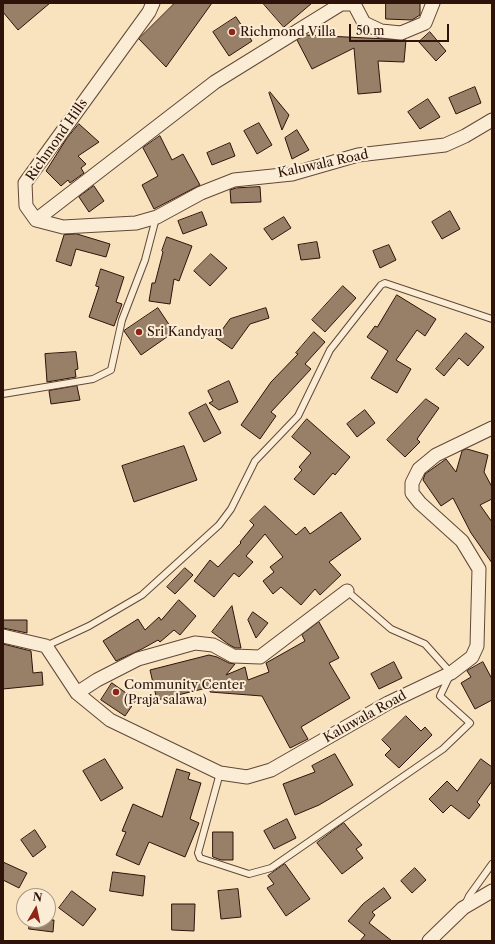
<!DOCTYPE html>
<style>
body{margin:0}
#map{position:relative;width:495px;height:944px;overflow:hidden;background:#f9e3bf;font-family:"Libre Caslon Text",serif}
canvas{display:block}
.frame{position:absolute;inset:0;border:4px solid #2e130a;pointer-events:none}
.north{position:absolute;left:16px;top:888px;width:40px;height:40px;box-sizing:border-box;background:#fbedd5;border:1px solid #a99684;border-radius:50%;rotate:9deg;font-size:11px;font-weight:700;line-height:16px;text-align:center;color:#2e130a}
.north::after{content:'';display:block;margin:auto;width:14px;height:18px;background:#8f2418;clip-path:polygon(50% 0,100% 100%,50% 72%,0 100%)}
.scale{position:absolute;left:349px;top:24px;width:100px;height:18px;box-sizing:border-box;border:2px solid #2e130a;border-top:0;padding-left:5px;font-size:12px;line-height:14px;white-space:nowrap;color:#2e130a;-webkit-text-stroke:3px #fbedd5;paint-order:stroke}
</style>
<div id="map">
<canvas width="495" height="944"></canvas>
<div class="frame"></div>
<div class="north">N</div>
<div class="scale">50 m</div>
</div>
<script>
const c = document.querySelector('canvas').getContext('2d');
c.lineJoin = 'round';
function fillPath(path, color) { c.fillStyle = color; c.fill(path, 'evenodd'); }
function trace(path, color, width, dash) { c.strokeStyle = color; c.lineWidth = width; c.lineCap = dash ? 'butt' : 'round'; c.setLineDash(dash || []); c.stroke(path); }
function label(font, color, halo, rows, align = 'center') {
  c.font = font + ' "Libre Caslon Text",serif'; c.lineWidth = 4; c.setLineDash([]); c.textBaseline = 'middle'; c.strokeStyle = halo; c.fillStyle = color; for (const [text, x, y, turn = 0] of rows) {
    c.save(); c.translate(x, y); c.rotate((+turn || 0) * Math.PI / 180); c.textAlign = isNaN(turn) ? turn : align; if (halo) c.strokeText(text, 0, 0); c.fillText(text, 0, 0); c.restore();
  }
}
const building = new Path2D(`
 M 3,3 L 50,3 L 18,30 L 3,12 Z
 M 175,3 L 212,3 L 166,67 L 139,39 Z
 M 263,3 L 312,3 L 284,27 Z
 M 386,3 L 420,3 L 420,15 L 412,20 L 386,19 Z
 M 236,17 L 252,41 L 229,56 L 213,32 Z
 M 430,32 L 446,51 L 436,61 L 419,42 Z
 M 307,35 L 406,40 L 404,62 L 378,61 L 381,92 L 358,94 L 354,48 L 312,69 L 297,40 Z
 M 475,87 L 481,103 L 456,114 L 449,98 Z
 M 270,92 L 289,115 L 282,130 L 269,93 Z
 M 428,99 L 440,117 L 420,129 L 408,112 Z
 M 259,123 L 272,145 L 257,154 L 244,131 Z
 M 79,124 L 99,142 L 78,156 L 86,164 L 81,168 L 84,173 L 70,183 L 68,180 L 61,186 L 46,171 L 67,138 Z
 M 297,130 L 309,150 L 292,159 L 285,138 Z
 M 160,136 L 172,160 L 183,154 L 200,185 L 154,209 L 142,185 L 158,176 L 143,148 Z
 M 230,143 L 235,156 L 212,165 L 207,153 Z
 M 94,186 L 104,201 L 89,212 L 79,197 Z
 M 260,187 L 261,202 L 231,203 L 230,190 L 236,188 Z
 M 450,211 L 460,229 L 442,239 L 432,222 Z
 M 202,212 L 207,225 L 183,234 L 178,221 Z
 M 284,217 L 291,228 L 272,240 L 264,229 Z
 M 77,234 L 110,244 L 106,257 L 76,249 L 71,266 L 56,261 L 64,235 Z
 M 167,237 L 192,246 L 179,281 L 174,279 L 170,304 L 149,301 L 152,283 L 155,283 L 163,252 L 162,251 Z
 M 317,242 L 320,258 L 301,260 L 298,245 Z
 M 389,245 L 396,260 L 380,268 L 373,251 Z
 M 211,254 L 227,268 L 210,286 L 194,271 Z
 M 101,269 L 124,277 L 116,302 L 122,304 L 114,326 L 89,317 L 99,287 L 96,286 Z
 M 343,286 L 356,298 L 325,332 L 312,320 Z
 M 397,295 L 436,319 L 425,336 L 417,330 L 396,360 L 411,369 L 397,393 L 371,378 L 388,351 L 367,337 L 375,326 L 377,327 Z
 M 158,308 L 174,332 L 141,355 L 124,331 Z
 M 266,308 L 269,318 L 250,324 L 232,349 L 216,338 L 230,319 Z
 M 314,332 L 325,342 L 305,364 L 311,369 L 271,412 L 276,416 L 260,439 L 241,425 L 271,382 L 298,354 L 296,353 Z
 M 466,333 L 484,347 L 468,366 L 459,358 L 444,376 L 436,369 Z
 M 76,352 L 78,369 L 75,370 L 76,377 L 47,382 L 45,354 Z
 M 229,381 L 238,402 L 219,410 L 209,403 L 213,401 L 208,391 Z
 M 77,386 L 80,400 L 51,404 L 49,391 Z
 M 426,399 L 439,408 L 417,439 L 420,442 L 405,457 L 387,440 Z
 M 206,404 L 221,433 L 204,442 L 189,413 Z
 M 365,410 L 375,423 L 357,437 L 347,424 Z
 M 307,419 L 350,457 L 335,475 L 333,473 L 314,495 L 294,479 L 302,470 L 299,467 L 311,453 L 292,437 Z
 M 184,446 L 197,480 L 134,502 L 122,466 Z
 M 467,449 L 488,455 L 484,472 L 492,487 L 492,499 L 480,505 L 492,522 L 492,563 L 471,533 L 453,498 L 441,506 L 423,480 L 425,474 L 446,459 L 456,472 L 462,451 Z
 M 265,506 L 296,535 L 305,527 L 310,534 L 341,512 L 361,539 L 329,562 L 341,575 L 320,595 L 315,589 L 301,605 L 281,587 L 273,594 L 263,581 L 274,572 L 270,567 L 283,557 L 265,534 L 246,556 L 253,562 L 239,577 L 234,573 L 214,597 L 194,581 L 210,560 L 218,567 L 241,543 L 240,542 L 254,525 L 250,521 Z
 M 185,568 L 193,575 L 175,594 L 167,587 Z
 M 179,600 L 196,616 L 180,635 L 174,630 L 160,642 L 158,640 L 142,649 L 116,661 L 103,641 L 138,619 L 145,630 L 159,617 L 161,620 Z
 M 232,606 L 241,648 L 235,648 L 228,644 L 212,632 Z
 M 253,612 L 268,623 L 256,638 L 248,620 Z
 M 3,620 L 27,620 L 27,633 L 3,628 Z
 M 319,622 L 339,658 L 329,663 L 350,698 L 301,727 L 308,739 L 290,748 L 262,696 L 210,692 L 211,687 L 157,700 L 150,670 L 209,655 L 217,657 L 229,663 L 235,664 L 226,675 L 245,667 L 248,680 L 269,672 L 266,663 L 305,641 L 302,635 Z
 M 3,644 L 31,651 L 33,673 L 42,672 L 43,685 L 3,689 Z
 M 394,662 L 402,678 L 379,689 L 371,674 Z
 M 483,662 L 492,679 L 492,700 L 475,709 L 461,683 L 471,677 L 467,671 Z
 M 112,683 L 136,700 L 125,716 L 101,700 Z
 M 406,716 L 421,731 L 425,727 L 432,735 L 399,768 L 385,755 L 391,749 L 382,740 Z
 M 335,754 L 353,785 L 319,805 L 295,815 L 283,784 L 315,772 L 312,766 Z
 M 105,759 L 123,788 L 101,801 L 83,771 Z
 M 481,759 L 492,767 L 492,781 L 477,802 L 480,805 L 469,819 L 451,805 L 443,813 L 429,799 L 447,781 L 457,791 Z
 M 177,769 L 190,773 L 188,779 L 201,783 L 190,819 L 199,823 L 185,857 L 149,842 L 139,865 L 116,855 L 126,832 L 122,831 L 133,804 L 162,817 Z
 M 287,819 L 296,838 L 274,849 L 264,831 Z
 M 344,823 L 362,845 L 356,849 L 363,858 L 342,874 L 317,843 Z
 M 35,830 L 46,847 L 33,857 L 21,840 Z
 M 213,832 L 233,832 L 233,860 L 221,860 L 213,857 Z
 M 3,862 L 27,873 L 19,888 L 3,880 Z
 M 285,864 L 310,899 L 286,916 L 267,888 L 274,884 L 268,876 Z
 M 415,868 L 426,880 L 412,893 L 401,881 Z
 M 113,872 L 145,876 L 143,896 L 110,891 Z
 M 384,888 L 391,898 L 372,912 L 375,915 L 369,923 L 392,941 L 360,941 L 365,935 L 348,921 L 363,904 Z
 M 238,889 L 241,917 L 221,919 L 218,891 Z
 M 72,891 L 96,909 L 83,926 L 59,908 Z
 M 172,904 L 195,904 L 194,931 L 172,930 Z
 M 30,920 L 54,920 L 53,932 L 29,929 Z`);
fillPath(building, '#987f68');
trace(building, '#2e130a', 1);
const service = new Path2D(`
 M 3,394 L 93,379 L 111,370 L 122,320 L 145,260 L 156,218
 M 46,646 L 89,626 L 142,595 L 219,525 L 231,509 L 255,461 L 298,416 L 330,350 L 381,285 L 385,283 L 492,319
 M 220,773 L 198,853 L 200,858 L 249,874 L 271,868 L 443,749 L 470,723 L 440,696 L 451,673 L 425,644 L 391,629 L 347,591
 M 465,905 L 469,896 L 492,864`);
const minor = new Path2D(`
 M 153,3 L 149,12 L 25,183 L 26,206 L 36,220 L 63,227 L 136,223 L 157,217 L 201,193 L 234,180 L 292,174 L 358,155 L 445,145 L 465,136 L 492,120
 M 36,220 L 215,82 L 341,4 L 354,4 L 364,23 L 381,31 L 401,33 L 425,23 L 433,3
 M 3,636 L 46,646 L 77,693 L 110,720 L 220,773 L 247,777 L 271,770 L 388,703 L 451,673 L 472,657 L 477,646 L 479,569 L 462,541 L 420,503 L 412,493 L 412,483 L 419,469 L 436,455 L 492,428
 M 77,693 L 97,680 L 138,659 L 195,643 L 213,645 L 233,656 L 260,657 L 347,591
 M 429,941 L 463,908 L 492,891`);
trace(service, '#614737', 8);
trace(minor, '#614737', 15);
trace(service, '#fbedd5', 6);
trace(minor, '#fbedd5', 13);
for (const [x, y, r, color] of [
 [232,32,4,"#8f2418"],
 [139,332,4,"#8f2418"],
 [116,692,4,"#8f2418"]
]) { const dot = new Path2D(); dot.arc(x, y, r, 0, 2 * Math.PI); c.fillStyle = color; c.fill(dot); trace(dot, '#fbedd5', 1.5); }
label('13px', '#2e130a', '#fbedd5', [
 ["Richmond Villa",240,32],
 ["Sri Kandyan",147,332],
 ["Community Center",124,685],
 ["(Praja salawa)",124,700]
], 'left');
label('13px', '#2e130a', '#fbedd5', [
 ["Richmond Hills",57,140,-55],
 ["Kaluwala Road",323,164,-12],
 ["Kaluwala Road",365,717,-29]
]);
</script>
